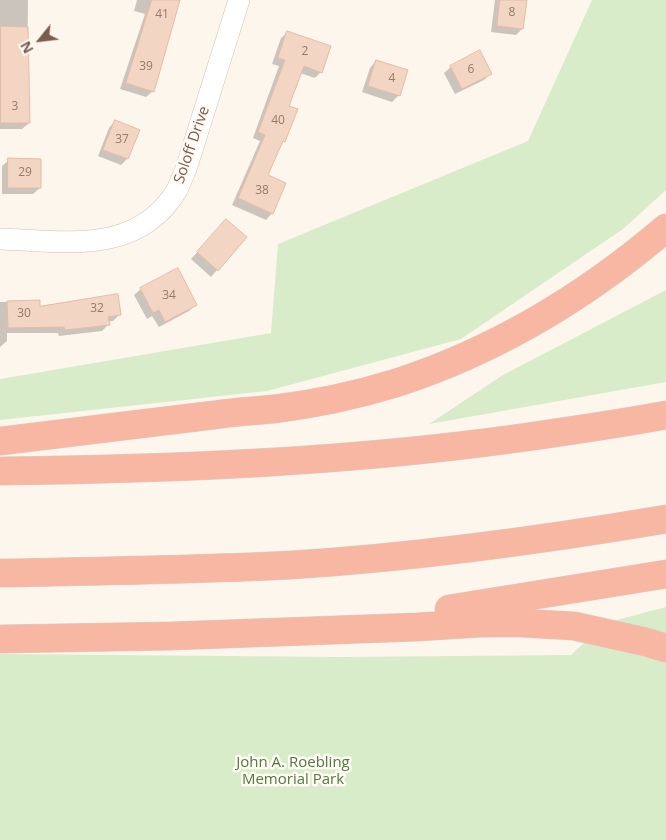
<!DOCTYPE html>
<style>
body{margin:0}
#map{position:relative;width:666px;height:840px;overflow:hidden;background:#fdf6ec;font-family:"Open Sans",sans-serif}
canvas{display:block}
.north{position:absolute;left:15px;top:15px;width:50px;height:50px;-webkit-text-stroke:4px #fffaf3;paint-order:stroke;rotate:241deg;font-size:14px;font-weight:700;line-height:20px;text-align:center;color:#7a5c4d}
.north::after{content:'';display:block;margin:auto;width:18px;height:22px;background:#7a5c4d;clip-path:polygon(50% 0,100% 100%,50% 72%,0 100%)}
</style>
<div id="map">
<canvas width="666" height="840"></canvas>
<div class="north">N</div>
</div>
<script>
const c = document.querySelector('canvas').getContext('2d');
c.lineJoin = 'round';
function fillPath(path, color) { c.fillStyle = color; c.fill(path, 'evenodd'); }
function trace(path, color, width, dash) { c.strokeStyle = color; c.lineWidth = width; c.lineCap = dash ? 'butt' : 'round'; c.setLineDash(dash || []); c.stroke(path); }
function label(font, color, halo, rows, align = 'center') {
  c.font = font + ' "Open Sans",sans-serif'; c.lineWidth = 5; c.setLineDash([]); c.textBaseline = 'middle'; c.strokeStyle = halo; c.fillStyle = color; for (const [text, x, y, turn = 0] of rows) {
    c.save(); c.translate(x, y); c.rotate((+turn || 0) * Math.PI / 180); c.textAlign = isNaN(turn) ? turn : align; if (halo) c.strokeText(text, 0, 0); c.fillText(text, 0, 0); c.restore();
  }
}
fillPath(new Path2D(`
 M 592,0 L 666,0 L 666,190 L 623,229 L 461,339 L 267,391 L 0,420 L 0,379 L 271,333 L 278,244 L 528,141 Z
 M 666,290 L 666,382 L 429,424 L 503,375 Z
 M 666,607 L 666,840 L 0,840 L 0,654 L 340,657 L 571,655 L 605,623 Z`), '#d8ecc9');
fillPath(new Path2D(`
 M 0,0 L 28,0 L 27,93 L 29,123 L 22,129 L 0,129 Z
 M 137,0 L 179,0 L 153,91 L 146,97 L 120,89 L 145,14 L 134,11 Z
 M 495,0 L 526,0 L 522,29 L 516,35 L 491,32 Z
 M 288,32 L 321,72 L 315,78 L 300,73 L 287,107 L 284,141 L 279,147 L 266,175 L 272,213 L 266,220 L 232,205 L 260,141 L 253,138 L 279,66 L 272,64 L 281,38 Z
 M 376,61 L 399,95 L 392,102 L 362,92 L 370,68 Z
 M 451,67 L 491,73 L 484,80 L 455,94 L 444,73 Z
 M 115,121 L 127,159 L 121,165 L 98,156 L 109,128 Z
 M 9,160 L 40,188 L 33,194 L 2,194 L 2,166 Z
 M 220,227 L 245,237 L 211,277 L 191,259 Z
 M 141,289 L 196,304 L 189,311 L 159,327 L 152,316 L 147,319 L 134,295 Z
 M 0,302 L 39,302 L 39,308 L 119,315 L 113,321 L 108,322 L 108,325 L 102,331 L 59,336 L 58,333 L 7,333 L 7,341 L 0,347 Z`), '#0003');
const building = new Path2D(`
 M 152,0 L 180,0 L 154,92 L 126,83 Z
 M 500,0 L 527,0 L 523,29 L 497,26 Z
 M 1,26 L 28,27 L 30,123 L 1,123 Z
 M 287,31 L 331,46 L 322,73 L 304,66 L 289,106 L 298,109 L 285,142 L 283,141 L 268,175 L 286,183 L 273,214 L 238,198 L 265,135 L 258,132 L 285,60 L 278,58 Z
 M 480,50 L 492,74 L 462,89 L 450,66 Z
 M 376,60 L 408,70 L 400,96 L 368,86 Z
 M 115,120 L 140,130 L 128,159 L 103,150 Z
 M 8,158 L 41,159 L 41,188 L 8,188 Z
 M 226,219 L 247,237 L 218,271 L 197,252 Z
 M 178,268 L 197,305 L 165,322 L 159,310 L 153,313 L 140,288 Z
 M 118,294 L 121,315 L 108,317 L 110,325 L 65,330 L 64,327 L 8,328 L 7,301 L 40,300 L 40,306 Z`);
fillPath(building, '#f3d5c3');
trace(building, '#e6bba3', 1);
const street = new Path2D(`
 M 0,239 C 65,241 137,256 177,190 C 180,183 183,176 186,169 L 239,0`);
const highway = new Path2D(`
 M 0,441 C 71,432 143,424 214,415 C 234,412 254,411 274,409 C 315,404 357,395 396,383 C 498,350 585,297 666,228
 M 0,471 C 175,469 347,462 520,438 C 569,431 618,424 666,415
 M 0,573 C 97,571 194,570 291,565 C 417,557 542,540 666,519
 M 449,609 L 666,574
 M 0,639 L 171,636 L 417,627 L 481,623 L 521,623 L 574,626 L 646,642 L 666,648`);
trace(street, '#d1beb0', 22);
trace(highway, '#dad1cd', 29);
trace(street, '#fff', 21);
trace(highway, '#f7b7a3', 28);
label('12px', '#987a6a', null, [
 ["8",512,13],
 ["41",162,15],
 ["2",305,52],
 ["39",146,67],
 ["6",471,70],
 ["4",392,79],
 ["3",15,107],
 ["40",278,121],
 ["37",122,140],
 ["29",25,173],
 ["38",262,191],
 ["34",169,296],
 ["32",97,309],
 ["30",24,314]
]);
label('15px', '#7a5c4d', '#fffaf3', [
 ["Soloff Drive",192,145,-71]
]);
label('15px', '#537a41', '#fffaf3', [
 ["John A. Roebling",293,763],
 ["Memorial Park",293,780]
]);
</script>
